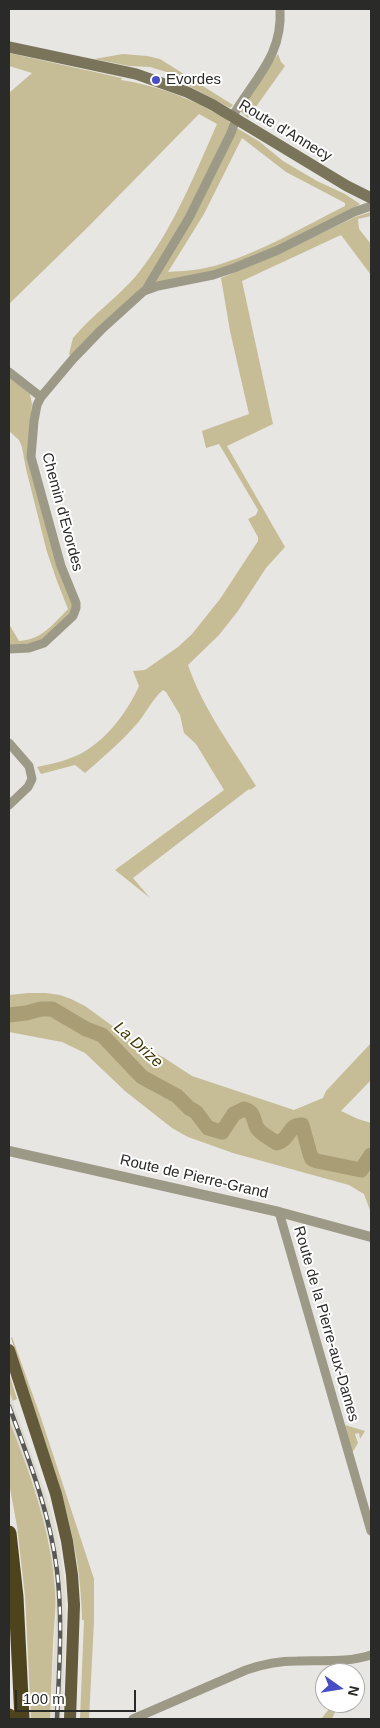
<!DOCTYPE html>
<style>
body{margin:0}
#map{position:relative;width:380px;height:1728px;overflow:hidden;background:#e7e6e2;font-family:Helvetica,sans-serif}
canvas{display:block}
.frame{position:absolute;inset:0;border:10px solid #2a2a28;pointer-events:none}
.north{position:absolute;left:315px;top:1663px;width:50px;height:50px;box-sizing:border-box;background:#fff;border:1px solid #aaaaa9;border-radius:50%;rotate:103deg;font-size:14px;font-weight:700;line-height:20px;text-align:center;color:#2a2a28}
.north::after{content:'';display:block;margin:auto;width:18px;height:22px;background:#484dc3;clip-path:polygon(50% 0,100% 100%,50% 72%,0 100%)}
.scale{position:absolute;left:15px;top:1690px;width:121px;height:22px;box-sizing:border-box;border:2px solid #2a2a28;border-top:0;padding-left:6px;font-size:15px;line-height:18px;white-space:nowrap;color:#2a2a28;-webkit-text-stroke:4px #fff;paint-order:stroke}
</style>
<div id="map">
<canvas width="380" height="1728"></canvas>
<div class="frame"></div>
<div class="north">N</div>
<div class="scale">100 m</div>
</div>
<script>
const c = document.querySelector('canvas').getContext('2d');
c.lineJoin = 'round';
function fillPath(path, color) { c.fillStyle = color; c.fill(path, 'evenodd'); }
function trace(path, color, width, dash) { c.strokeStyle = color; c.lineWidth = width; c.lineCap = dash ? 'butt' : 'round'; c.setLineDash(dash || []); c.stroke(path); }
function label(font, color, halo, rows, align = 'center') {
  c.font = font + ' Helvetica,sans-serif'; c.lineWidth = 4; c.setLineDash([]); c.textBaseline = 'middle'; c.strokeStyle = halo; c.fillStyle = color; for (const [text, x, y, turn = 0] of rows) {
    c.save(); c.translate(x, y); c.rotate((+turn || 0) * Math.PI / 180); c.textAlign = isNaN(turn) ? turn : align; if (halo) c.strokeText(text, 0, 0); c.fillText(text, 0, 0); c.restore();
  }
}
fillPath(new Path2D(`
 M 9,1391 L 45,1491 L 56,1529 L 60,1549 L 65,1584 L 66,1621 L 62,1719 L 50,1719 L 56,1615 L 50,1546 L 36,1493 L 9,1420 Z`), '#dfdcd1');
fillPath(new Path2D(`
 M 9,53 L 122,78 L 121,80 C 153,85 182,95 210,110 C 217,114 225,116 230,123 L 230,126 L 195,204 L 143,286 L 71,356 L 69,354 L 73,338 C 92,315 117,298 136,276 C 172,232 194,176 217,124 L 199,114 L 88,227 L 9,304 L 9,93 L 32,73 L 9,66 Z
 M 123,54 L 147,56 L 160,59 L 233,105 L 230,108 L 187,85 L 170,73 L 150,67 L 129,66 L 94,59 Z
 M 278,54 L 281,62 L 285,66 L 248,118 L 241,112 L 241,108 Z
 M 237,128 L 260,142 L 283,161 L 317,181 L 345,194 L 360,204 L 348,212 L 292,240 L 208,274 L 152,284 ZM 242,138 L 286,172 L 345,203 L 345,206 C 303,227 260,253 214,266 C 199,270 184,271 168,272 L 204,214 Z
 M 371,212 L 371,216 L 358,219 L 359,229 L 371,244 L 371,275 L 341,235 L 242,281 L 273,424 L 227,446 L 285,547 L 266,568 L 238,611 L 219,635 L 188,665 C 203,709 232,747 256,786 L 250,790 L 249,789 L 133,878 L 150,898 L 115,870 L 224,790 L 196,744 L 184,733 L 180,715 L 166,692 L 163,690 C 151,700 145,716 134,727 C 119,744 102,758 85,773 L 75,765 L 41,774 L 37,767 C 51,764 65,761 78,755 C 105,742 127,713 139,686 L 133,671 L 145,670 L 178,647 L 192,634 L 220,599 L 258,541 L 258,537 L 248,519 L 256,515 L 258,510 L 219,444 L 206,448 L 202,431 L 249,414 L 230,331 L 221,278 L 267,259 L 355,217 Z
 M 9,377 L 30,394 L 32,404 L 27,455 L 30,468 L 59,573 L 73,606 L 70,615 L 39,643 L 9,645 L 9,624 L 19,641 C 43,639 52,625 68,609 L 57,581 L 47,552 L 26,469 L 22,447 L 19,440 L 9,431 Z
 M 29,993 L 46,993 L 60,995 L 71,999 L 85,1006 L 140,1046 L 163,1057 L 192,1076 L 294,1110 L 323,1098 L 326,1091 L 371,1043 L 371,1080 L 341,1111 L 358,1119 L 371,1123 L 371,1213 L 364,1194 L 349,1185 L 233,1153 L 188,1137 L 172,1128 L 125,1091 L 85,1053 L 62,1042 L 9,1032 L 9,995 Z
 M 12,1337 L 40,1415 L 94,1579 L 94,1621 L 89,1719 L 80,1719 L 84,1620 L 82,1620 C 81,1553 65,1502 44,1440 C 33,1406 22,1372 11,1338 Z
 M 9,1373 L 17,1399 L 13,1401 L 9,1391 Z
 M 9,1420 C 31,1476 52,1533 55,1593 C 56,1610 54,1626 53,1643 C 52,1668 51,1694 50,1719 L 31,1719 L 25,1596 L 17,1526 L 9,1483 Z
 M 345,1425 L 365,1431 L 360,1439 L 359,1433 L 355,1434 L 358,1443 L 352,1453 Z
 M 334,1703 L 339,1703 L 332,1719 L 321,1719 Z`), '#c6bc96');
trace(new Path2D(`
 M 9,1015 L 26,1013 L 41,1009 L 52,1009 L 86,1029 L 102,1035 L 142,1077 L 177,1096 L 189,1108 L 196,1112 L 208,1128 L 222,1132 L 234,1114 L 244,1109 C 255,1112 253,1120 257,1128 C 261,1134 271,1139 277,1143 C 290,1140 288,1124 302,1125 L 310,1154 L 312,1159 L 317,1161 L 361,1170 L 371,1155`), '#a89d75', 15);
trace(new Path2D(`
 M 232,117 C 254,79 283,56 280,9
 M 145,291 L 189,218 L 231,133 L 236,119
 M 9,372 L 41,397
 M 9,649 L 29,648 L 44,643 L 73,616 L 76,608 L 76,603 L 61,566 L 31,457 L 34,421 L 37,405 L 41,397 L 73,359 L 101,330 L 144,291 L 158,286 L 213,275 L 234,268 L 278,250 L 354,212 L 371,206
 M 9,743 L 29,766 L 32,779 L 28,787 L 9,805
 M 279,1212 L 371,1531
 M 133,1719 L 246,1670 C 263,1664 279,1661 297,1661 C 322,1660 347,1663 371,1655`), '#9d9987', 9);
trace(new Path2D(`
 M 9,1151 L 279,1212 L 371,1237`), '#9d9987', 10);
trace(new Path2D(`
 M 9,47 L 136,74 L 187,92 L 213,105 L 347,186 L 371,198`), '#7a745a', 11);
trace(new Path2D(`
 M 9,1350 L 56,1494 L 67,1541 L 72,1575 L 74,1605 L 70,1719`), '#625a3a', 12);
trace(new Path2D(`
 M 9,1533 L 16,1597 L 22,1719
 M 9,1716 L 9,1719`), '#4d431d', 15);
const rail = new Path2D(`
 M 9,1406 C 29,1460 50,1513 57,1571 C 63,1620 59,1670 57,1719`);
trace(rail, '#585856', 4.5);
trace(rail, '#fff', 2.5, [8]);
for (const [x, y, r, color] of [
 [156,80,5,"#484dc3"]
]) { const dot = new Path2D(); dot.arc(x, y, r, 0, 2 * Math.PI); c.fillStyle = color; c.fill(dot); trace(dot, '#fff', 2); }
label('15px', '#2a2a28', '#fff', [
 ["Evordes",166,80]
], 'left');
label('15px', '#2a2a28', '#fff', [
 ["Route d'Annecy",285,131,31],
 ["Chemin d'Evordes",62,512,75],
 ["Route de Pierre-Grand",194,1177,13],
 ["Route de la Pierre-aux-Dames",326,1324,74]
]);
label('italic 16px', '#413500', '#fff', [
 ["La Drize",138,1045,42]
]);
</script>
